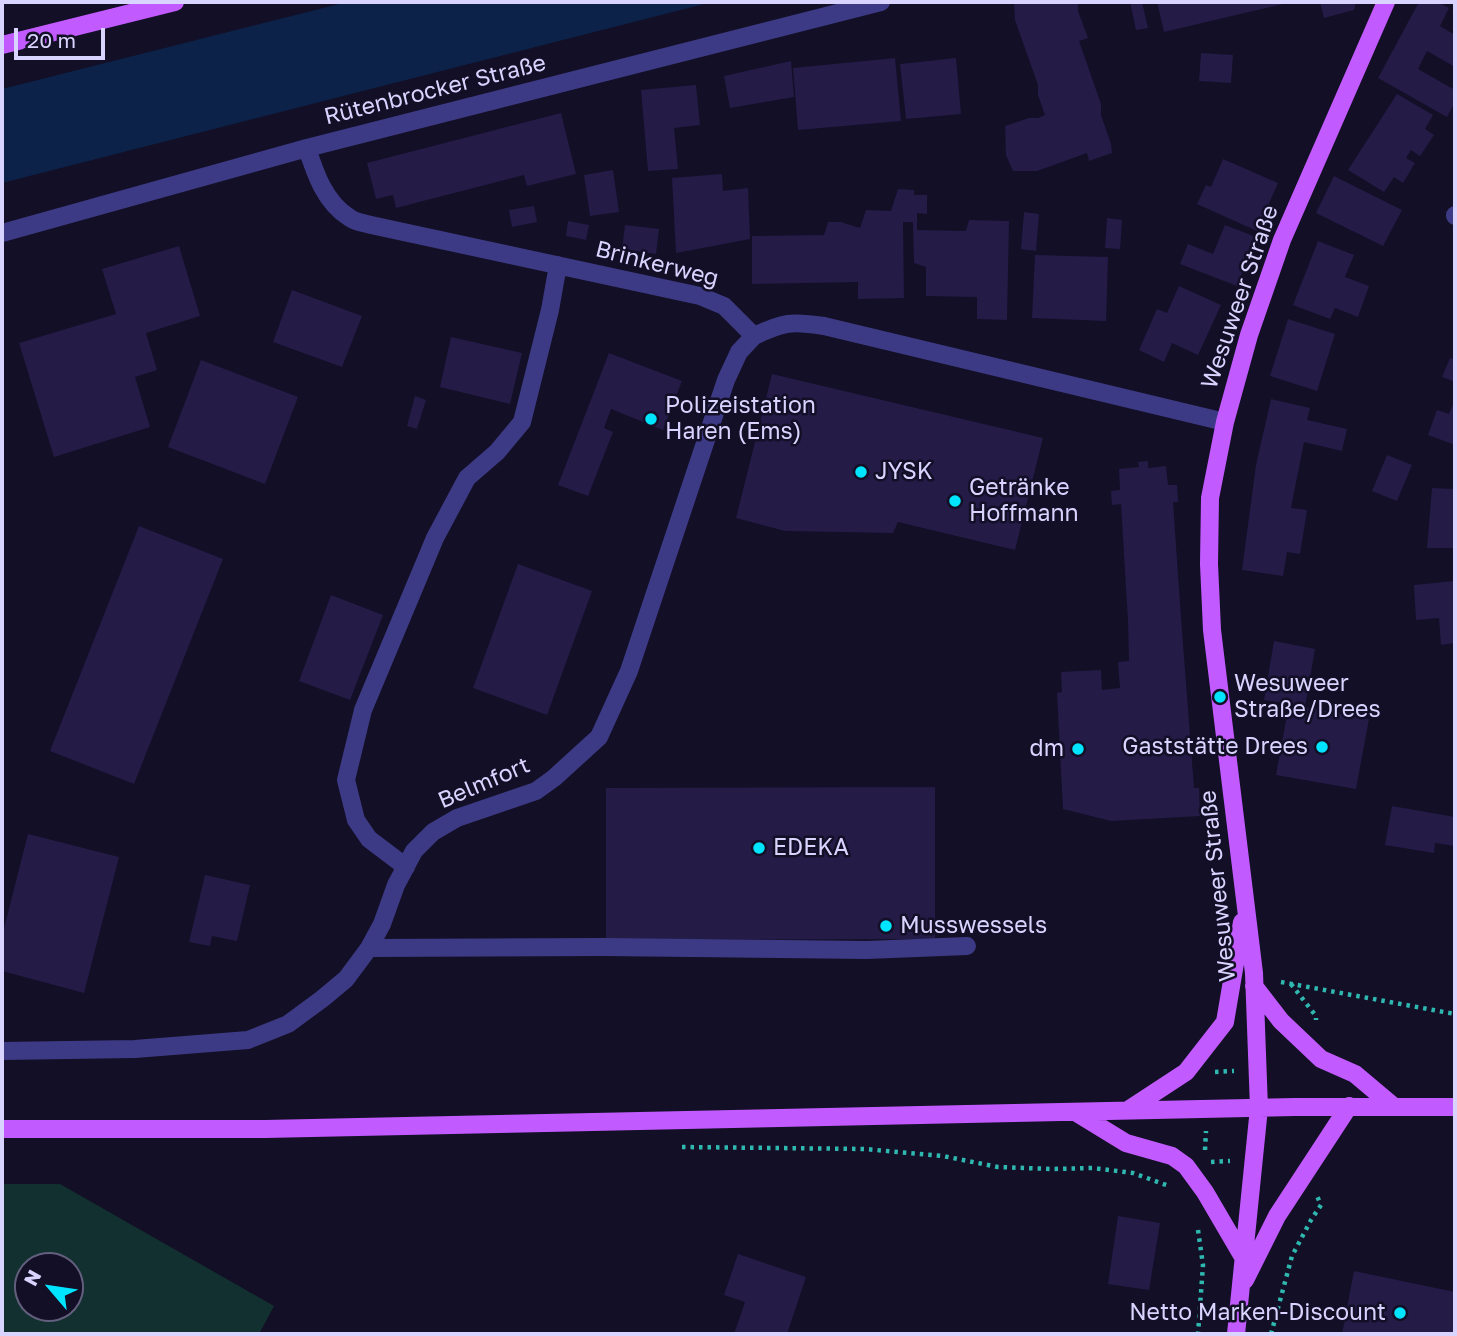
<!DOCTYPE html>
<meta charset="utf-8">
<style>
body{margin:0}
#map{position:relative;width:1457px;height:1336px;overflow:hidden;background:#130f26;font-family:"Golos Text",sans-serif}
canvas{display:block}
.frame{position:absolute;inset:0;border:4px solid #d9d4ff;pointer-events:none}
.north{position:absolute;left:14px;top:1252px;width:70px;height:70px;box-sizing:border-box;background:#130f26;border:2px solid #625e7d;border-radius:50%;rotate:299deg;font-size:19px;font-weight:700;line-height:28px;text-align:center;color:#d9d4ff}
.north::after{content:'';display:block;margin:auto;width:24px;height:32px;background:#00e5ff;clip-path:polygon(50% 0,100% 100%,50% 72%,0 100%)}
.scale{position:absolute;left:14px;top:28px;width:91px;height:32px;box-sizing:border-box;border:4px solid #d9d4ff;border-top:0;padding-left:9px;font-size:21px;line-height:24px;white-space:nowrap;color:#d9d4ff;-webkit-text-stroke:5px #130f26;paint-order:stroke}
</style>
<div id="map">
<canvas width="1457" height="1336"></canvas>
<div class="frame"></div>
<div class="north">N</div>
<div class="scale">20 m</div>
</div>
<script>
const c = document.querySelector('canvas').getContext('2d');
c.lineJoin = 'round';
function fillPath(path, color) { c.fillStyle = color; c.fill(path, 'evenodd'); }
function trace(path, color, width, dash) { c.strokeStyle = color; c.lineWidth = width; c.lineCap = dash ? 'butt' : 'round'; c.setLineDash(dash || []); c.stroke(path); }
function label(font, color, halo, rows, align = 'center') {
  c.font = font + ' "Golos Text",sans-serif'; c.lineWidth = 5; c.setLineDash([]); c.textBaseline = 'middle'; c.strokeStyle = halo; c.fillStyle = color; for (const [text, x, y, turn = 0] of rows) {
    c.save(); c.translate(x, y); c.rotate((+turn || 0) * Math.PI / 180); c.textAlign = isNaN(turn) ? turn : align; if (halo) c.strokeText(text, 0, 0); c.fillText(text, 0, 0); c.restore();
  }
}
fillPath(new Path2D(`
 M 2,1184 L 60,1184 L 274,1306 L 259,1334 L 2,1334 ZM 28,1266 L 70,1266 L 70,1308 L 28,1308 Z`), '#12302f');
fillPath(new Path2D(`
 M 347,2 L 712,2 L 2,183 L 2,89 Z`), '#0c2248');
fillPath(new Path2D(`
 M 1014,2 L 1078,2 L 1078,11 L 1088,38 L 1079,41 L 1101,104 L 1101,115 L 1111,144 L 1112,153 L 1089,161 L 1087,153 L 1037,171 L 1013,171 L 1006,155 L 1005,126 L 1029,118 L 1038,118 L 1045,115 L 1038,95 L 1038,85 L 1015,20 Z
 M 1130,2 L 1142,2 L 1148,28 L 1136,30 Z
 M 1157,2 L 1287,2 L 1287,3 L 1164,32 Z
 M 1320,2 L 1356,2 L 1354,10 L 1324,18 Z
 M 1419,2 L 1438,2 L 1449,8 L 1440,26 L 1455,35 L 1455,67 L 1427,51 L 1418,69 L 1455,90 L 1455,102 L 1447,117 L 1378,78 Z
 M 1201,53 L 1233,55 L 1231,83 L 1199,81 Z
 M 895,58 L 901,121 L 798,130 L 793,68 Z
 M 956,58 L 961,114 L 906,119 L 900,64 Z
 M 791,61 L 794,97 L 730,108 L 724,76 Z
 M 696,85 L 700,125 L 674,128 L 678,169 L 648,171 L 641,90 Z
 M 1397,94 L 1433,115 L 1425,129 L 1434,135 L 1420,156 L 1411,150 L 1406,158 L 1415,163 L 1403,183 L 1394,177 L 1384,192 L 1348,170 Z
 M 561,113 L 576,174 L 527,186 L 524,175 L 396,208 L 393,195 L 376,199 L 367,163 Z
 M 1223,159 L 1278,183 L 1257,231 L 1197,204 L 1206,185 L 1211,187 Z
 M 613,170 L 619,212 L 590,216 L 584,175 Z
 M 722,174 L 723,191 L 748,188 L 750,239 L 676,253 L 672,178 Z
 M 1334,176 L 1402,210 L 1383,246 L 1316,213 Z
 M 898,189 L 914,190 L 914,195 L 927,195 L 927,214 L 917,213 L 917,230 L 966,231 L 969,220 L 1009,221 L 1007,320 L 977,319 L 977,297 L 926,296 L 926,267 L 914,263 L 913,222 L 903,222 L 904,298 L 858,299 L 858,282 L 752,284 L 752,236 L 824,235 L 828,222 L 841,222 L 860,228 L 866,210 L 891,211 Z
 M 534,206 L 537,222 L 512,227 L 509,210 Z
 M 1024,212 L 1039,214 L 1036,251 L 1021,249 Z
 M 1107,218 L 1122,220 L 1120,249 L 1105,248 Z
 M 568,221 L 589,225 L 586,240 L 566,236 Z
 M 625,225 L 659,229 L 656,254 L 622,249 Z
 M 1225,225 L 1256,237 L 1237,286 L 1180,264 L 1188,244 L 1213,254 Z
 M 1318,241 L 1354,255 L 1345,277 L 1369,286 L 1358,317 L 1335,308 L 1330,319 L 1293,305 Z
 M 179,246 L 200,316 L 146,333 L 157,370 L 135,377 L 150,427 L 54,457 L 19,343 L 116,314 L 102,269 Z
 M 1035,255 L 1108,257 L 1106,321 L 1032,318 Z
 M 1179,286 L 1221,305 L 1198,355 L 1172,343 L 1164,362 L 1139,350 L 1157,309 L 1167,313 Z
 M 292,290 L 362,316 L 342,367 L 273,342 Z
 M 1288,319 L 1335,334 L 1317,391 L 1270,376 Z
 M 451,337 L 522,353 L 510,404 L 440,387 Z
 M 609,353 L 682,381 L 663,430 L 611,409 L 604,428 L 613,432 L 588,496 L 558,485 Z
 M 1450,358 L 1455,360 L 1455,382 L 1442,377 Z
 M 201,360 L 298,397 L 265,484 L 168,447 Z
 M 772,374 L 1043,438 L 1015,550 L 898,522 L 893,533 L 785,531 L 736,518 Z
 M 415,396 L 426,400 L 417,429 L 407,426 Z
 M 1271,399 L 1310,408 L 1307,420 L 1347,429 L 1342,451 L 1304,442 L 1291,508 L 1307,510 L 1300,554 L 1287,552 L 1283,576 L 1242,570 L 1256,465 Z
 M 1455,400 L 1455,445 L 1428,435 L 1437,410 L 1449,414 Z
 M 1387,455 L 1412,465 L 1397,501 L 1372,491 Z
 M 1148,461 L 1148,468 L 1166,466 L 1168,485 L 1177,485 L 1178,502 L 1173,502 L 1181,618 L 1194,788 L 1199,788 L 1200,816 L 1111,821 L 1063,809 L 1057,693 L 1062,692 L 1061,672 L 1101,670 L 1102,690 L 1120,688 L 1118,662 L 1129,661 L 1128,621 L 1121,504 L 1112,505 L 1111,491 L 1120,490 L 1119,469 L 1139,467 L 1138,462 Z
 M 1432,488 L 1455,489 L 1455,548 L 1427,548 Z
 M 139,526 L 223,559 L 134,784 L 50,751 Z
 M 518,564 L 592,591 L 547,715 L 473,688 Z
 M 1455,581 L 1455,643 L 1441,645 L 1439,618 L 1416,620 L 1414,585 Z
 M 331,595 L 383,615 L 350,700 L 299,681 Z
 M 1274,641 L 1315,649 L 1305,707 L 1369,719 L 1356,789 L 1276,775 L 1289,704 L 1264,700 Z
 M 935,787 L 935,939 L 606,940 L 606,788 Z
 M 1392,806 L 1455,817 L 1455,846 L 1435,843 L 1434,853 L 1385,845 Z
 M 28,834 L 119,857 L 84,993 L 2,971 L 2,936 Z
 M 205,875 L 250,885 L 237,941 L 212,936 L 210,946 L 189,942 Z
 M 1118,1216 L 1160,1223 L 1149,1290 L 1108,1284 Z
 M 738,1254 L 806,1277 L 787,1334 L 734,1334 L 745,1302 L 724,1295 Z
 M 1354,1271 L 1455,1292 L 1455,1334 L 1342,1334 Z`), '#241b47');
trace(new Path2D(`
 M 1281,982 L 1455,1014
 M 1291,984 L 1316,1016 L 1316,1020
 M 1215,1072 L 1234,1071
 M 682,1147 L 865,1149 L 943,1156 L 998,1167 L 1052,1169 L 1093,1168 L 1133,1173 L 1169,1186
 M 1205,1150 L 1206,1131
 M 1211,1162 L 1230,1161
 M 1198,1230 L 1203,1265 L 1198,1334
 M 1271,1334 L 1292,1256 L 1311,1220 L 1321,1205 L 1317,1196`), '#2fb8b0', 4.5, [3.5, 5]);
trace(new Path2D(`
 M 307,148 C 315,173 325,203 350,218 C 355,222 364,223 371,225 L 700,296 L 724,306 L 754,336 C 784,322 791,321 824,326 L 1225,422
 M 1455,216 L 1455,215
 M 2,233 L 307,148 L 881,2
 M 406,867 L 369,839 L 356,820 L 346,780 L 363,710 L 435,538 L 467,478 L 497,452 L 522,422 L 550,310 L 558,265
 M 369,948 L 603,947 L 867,950 L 967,946
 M 2,1051 L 135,1049 L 248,1040 L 288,1024 L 322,999 L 346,979 L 369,948 L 382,924 L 396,885 L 414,851 L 433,832 L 457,818 L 536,791 L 554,778 L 599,737 L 629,671 L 726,380 L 739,352 L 754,336`), '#3d3a85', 18);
trace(new Path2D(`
 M 2,45 L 175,2
 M 1254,986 L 1281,1021 L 1321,1059 L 1355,1074 L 1393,1106
 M 1128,1110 L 1186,1072 L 1225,1022 L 1242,922
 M 1077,1113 L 1126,1143 L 1172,1156 L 1186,1166 L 1205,1192 L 1243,1257
 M 2,1129 L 265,1129 L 1295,1107 L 1455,1107
 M 1245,1280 L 1277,1216 L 1349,1106
 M 1236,1334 L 1259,1108 L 1254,973 L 1212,630 L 1209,564 L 1210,498 L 1225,422 L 1249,335 L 1282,240 L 1386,2`), '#c25bff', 18);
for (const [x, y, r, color] of [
 [651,419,7,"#00e5ff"],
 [861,472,7,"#00e5ff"],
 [955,501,7,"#00e5ff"],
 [1220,697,7,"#00e5ff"],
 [1322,747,7,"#00e5ff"],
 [1078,749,7,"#00e5ff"],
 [759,848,7,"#00e5ff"],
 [886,926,7,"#00e5ff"],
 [1400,1313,7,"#00e5ff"]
]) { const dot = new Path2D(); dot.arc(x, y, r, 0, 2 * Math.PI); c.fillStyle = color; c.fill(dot); trace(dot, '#130f26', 2.5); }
label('23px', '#d9d4ff', '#130f26', [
 ["Rütenbrocker Straße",435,90,-14],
 ["Brinkerweg",657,264,14],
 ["Wesuweer Straße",1240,297,-71],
 ["Belmfort",484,783,-23],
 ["Wesuweer Straße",1218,886,-96]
]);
label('23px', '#d9d4ff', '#130f26', [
 ["Polizeistation",665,406],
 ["Haren (Ems)",665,432],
 ["JYSK",875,472],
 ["Getränke",969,488],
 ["Hoffmann",969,514],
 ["Wesuweer",1234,684],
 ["Straße/Drees",1234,710],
 ["Gaststätte Drees",1308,747,"right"],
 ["dm",1064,749,"right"],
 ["EDEKA",773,848],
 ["Musswessels",900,926],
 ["Netto Marken-Discount",1386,1313,"right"]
], 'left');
</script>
